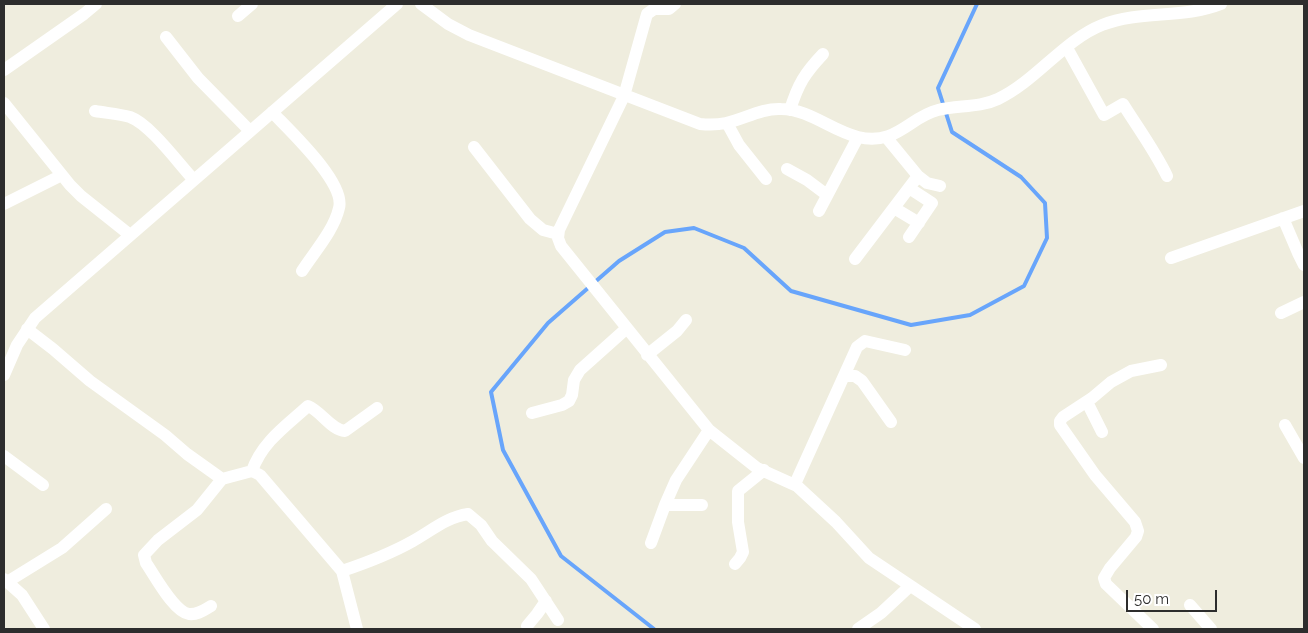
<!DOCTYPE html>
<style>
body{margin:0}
#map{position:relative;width:1308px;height:633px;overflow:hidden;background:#efedde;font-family:Raleway,sans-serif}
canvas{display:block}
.frame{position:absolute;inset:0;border:5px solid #2d2d2d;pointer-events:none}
.scale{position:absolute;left:1126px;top:590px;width:91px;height:22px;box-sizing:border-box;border:2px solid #2d2d2d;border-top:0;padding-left:6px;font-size:15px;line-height:18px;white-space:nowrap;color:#2d2d2d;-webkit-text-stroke:4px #fff;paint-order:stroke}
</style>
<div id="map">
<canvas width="1308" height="633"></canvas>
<div class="frame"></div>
<div class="scale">50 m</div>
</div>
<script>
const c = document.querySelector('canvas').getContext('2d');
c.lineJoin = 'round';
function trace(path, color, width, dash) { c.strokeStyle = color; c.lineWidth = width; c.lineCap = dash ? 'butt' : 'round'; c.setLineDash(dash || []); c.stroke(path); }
trace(new Path2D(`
 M 654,629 L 561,556 L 503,450 L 491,392 L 548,323 L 619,261 L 665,232 L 694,228 L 744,248 L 791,291 L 911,325 L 970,315 L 1024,286 L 1047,238 L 1045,203 L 1021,177 L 952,132 L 938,88 L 977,4`), '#68a5fb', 4);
trace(new Path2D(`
 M 421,4 L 448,24 L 469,35 L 700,124 C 709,125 717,125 726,123 C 744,119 762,108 781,109 C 809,109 832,131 858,137 C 897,146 909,117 938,110 C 958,105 979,108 998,99 C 1036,81 1064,40 1102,25 C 1140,10 1183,19 1221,4
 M 675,4 L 669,9 L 654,9 L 647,14 L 624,96 L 559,230 L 558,238 L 561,246 L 709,430 L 757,468 L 797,486 L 836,522 L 869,558 L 975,629
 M 238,16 L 252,4
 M 166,37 L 198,78 L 250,131
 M 1067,48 L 1104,115 L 1123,104 C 1138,128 1155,151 1167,176
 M 4,70 L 84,14 L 96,4
 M 4,103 L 70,185 L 81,196 L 130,235
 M 790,110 C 798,84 805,73 823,54
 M 95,111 C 106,113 119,114 130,117 C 150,124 179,164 194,180
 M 272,112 C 289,130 346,183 339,208 C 334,230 315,251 302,271
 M 727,123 L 739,145 L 766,179
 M 886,137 L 918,176 L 927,183 L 940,186
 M 474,147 L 530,219 L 543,230 L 558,234
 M 787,169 L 807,180 L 827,195
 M 909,188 L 932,203 L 909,237
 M 4,204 L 62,175
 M 894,208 L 919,223
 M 819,211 L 858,137
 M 1283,218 L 1298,253 L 1304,265
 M 1171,258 L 1304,211
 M 855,259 L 918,176
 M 1281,313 L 1304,302
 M 27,329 L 53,349 L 90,381 L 165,435 L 187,454 L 222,479 L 252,471 L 260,475 L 342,571 L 357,629
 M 647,355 L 677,331 L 686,320
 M 4,375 L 17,345 L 35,318 L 397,4
 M 844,376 L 855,376 L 862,381 L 891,422
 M 1087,402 L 1102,432
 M 532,413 L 562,405 L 569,401 L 572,395 L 574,380 L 580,370 L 627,328
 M 1285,425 L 1304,458
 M 4,456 L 43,485
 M 252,471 C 262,442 286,426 308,406 C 321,411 331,430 345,431 L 377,408
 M 795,484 L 857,347 L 865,341 L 905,350
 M 665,505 L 702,505
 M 651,543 L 665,505 L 676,480 L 709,430
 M 735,564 L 740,558 L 743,552 L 738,522 L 738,491 L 764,470
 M 342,571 C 366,563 390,554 413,541 C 431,531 447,517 468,514 L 481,525 L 492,541 L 531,579 L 558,620
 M 4,579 L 22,595 L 44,629
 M 7,582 L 62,548 L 106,509
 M 1190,605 L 1211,629
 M 211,606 C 204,610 198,615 189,614 C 174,612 155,576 146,563 L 144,555 L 158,540 L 197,510 L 222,479
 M 527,626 L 537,614 L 546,601
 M 858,629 L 881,613 L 910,586
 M 1153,629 L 1106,584 L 1104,578 L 1110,568 L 1136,537 L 1138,531 L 1135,522 L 1095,475 L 1060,425 L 1060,421 L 1063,417 L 1092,398 L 1111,382 L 1131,371 L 1161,365`), '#fff', 12);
</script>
